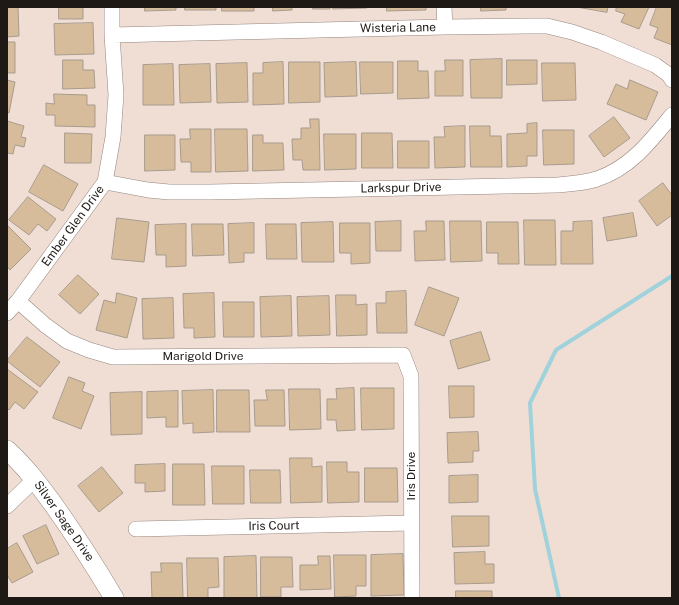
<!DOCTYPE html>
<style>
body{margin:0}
#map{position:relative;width:679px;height:605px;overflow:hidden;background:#f0ded5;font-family:"Public Sans",sans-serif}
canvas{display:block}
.frame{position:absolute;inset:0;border:8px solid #1f1916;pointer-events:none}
</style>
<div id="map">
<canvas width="679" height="605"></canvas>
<div class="frame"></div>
</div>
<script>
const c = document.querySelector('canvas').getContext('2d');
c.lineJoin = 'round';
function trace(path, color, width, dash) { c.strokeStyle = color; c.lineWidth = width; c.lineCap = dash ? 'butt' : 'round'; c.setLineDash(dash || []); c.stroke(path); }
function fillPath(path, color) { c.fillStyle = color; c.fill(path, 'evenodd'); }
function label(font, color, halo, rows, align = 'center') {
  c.font = font + ' "Public Sans",sans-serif'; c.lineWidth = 3.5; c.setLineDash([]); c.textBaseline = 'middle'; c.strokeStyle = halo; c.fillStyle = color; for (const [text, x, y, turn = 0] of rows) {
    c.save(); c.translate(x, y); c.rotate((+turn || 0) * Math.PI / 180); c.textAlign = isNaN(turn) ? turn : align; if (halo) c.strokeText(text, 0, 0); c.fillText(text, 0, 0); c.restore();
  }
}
trace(new Path2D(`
 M 559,598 L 535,489 L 530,403 L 556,350 L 672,276`), '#9fd2da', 4);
const building = new Path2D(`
 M 7,7 L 18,7 L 19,36 L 7,37 Z
 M 59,7 L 93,7 L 83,7 L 83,19 L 59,19 Z
 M 145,7 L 176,7 L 176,10 L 145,11 Z
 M 185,7 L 216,7 L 216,10 L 185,10 Z
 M 222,7 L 254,7 L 254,11 L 222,11 Z
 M 273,7 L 292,7 L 292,10 L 273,11 Z
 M 313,7 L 330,7 L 330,9 L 313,9 Z
 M 333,7 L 367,7 L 367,8 L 333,9 Z
 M 387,7 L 426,7 L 426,10 L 387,11 Z
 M 481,7 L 506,7 L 506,10 L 481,11 Z
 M 577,7 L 608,7 L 607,12 Z
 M 617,7 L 649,7 L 639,29 L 621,22 L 625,14 L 616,11 Z
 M 657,7 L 672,7 L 672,45 L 654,38 L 658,28 L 650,25 Z
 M 93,23 L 94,54 L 55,55 L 54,24 Z
 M 7,42 L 15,42 L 15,73 L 7,73 Z
 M 502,59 L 502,98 L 471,98 L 470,60 Z
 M 63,60 L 83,60 L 83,70 L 94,70 L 95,88 L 63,89 Z
 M 445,60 L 463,60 L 463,96 L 435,96 L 435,71 L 445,71 Z
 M 507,60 L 537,60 L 537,84 L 507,85 Z
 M 398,61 L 418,61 L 418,71 L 428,71 L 429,98 L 398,99 Z
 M 283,62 L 284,104 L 253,105 L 253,73 L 263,73 L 263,63 Z
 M 289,62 L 320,62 L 320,102 L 289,103 Z
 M 356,62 L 357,96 L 325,97 L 324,63 Z
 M 360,62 L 393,62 L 393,93 L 361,94 Z
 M 247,63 L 248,102 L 217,103 L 216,64 Z
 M 542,63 L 575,63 L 576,100 L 543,101 Z
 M 173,64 L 174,105 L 143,105 L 143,65 Z
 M 210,64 L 211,102 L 180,103 L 179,65 Z
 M 7,80 L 15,82 L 9,113 L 7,112 Z
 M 630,80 L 658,92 L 646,120 L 607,104 L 616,84 L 627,89 Z
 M 54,94 L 87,95 L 87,105 L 95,105 L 95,127 L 55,126 L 55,115 L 46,115 L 46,103 L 54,104 Z
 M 614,117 L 630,138 L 604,157 L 589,136 Z
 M 310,119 L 319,119 L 320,170 L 303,170 L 302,160 L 293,160 L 292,139 L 301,139 L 301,128 L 310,128 Z
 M 7,121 L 24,126 L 21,137 L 26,138 L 24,147 L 15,145 L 13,154 L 7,153 Z
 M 537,123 L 537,156 L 527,156 L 527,166 L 507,167 L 507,134 L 527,133 L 527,124 Z
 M 465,126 L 465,167 L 435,168 L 434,137 L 445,137 L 444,127 Z
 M 470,126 L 490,126 L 490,136 L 501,136 L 502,167 L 471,167 Z
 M 190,129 L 211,129 L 211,172 L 191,172 L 191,162 L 181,162 L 180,139 L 190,139 Z
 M 215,129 L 247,129 L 248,171 L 216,172 Z
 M 543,130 L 574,130 L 574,164 L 544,165 Z
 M 65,133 L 92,134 L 91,163 L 65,163 Z
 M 362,133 L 392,133 L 393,168 L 362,168 Z
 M 324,134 L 356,134 L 356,169 L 325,170 Z
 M 145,135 L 175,135 L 175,170 L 145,171 Z
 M 253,135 L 263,135 L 263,143 L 283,143 L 284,170 L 253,171 Z
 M 398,141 L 429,141 L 429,168 L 398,168 Z
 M 44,165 L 78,184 L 63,211 L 29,192 Z
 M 663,183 L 672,195 L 672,215 L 657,226 L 639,201 Z
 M 28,197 L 56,219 L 47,231 L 38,224 L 29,235 L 9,220 Z
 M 633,213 L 637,236 L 607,241 L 603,218 Z
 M 117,218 L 149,222 L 144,262 L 112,259 Z
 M 524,220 L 555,220 L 556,265 L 525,265 Z
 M 401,221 L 401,251 L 376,251 L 375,222 Z
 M 426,221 L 444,221 L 445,260 L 415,261 L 414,231 L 426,231 Z
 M 450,221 L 481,221 L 482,261 L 451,262 Z
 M 592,221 L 593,264 L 561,264 L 561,231 L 573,231 L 573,222 Z
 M 333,222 L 334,262 L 302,262 L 301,223 Z
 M 487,222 L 518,222 L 519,264 L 498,264 L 498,253 L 487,253 Z
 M 254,223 L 254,253 L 244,253 L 244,262 L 229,263 L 228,224 Z
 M 340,223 L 370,223 L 370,263 L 351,264 L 351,253 L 340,253 Z
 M 186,224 L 186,266 L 166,267 L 166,255 L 156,255 L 155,225 Z
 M 192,224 L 223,224 L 224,255 L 193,256 Z
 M 266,224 L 296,224 L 297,259 L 267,259 Z
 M 7,225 L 31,249 L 10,270 L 7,266 Z
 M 78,275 L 99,294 L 80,314 L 59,295 Z
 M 429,287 L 459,298 L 444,336 L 415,325 Z
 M 406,291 L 407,333 L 377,333 L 376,303 L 386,303 L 386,292 Z
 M 117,293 L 137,298 L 127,338 L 96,330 L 104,300 L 115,303 Z
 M 214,293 L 215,337 L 194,338 L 194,328 L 184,328 L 183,294 Z
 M 336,295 L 356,295 L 356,305 L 367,304 L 367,335 L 337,336 Z
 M 291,296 L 292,336 L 261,337 L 260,297 Z
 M 329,296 L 330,335 L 298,336 L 297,297 Z
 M 173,298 L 174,338 L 143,339 L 142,299 Z
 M 223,302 L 254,302 L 254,337 L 224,337 Z
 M 481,332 L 490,360 L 458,369 L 450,341 Z
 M 27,337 L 60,362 L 40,387 L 7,361 Z
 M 7,369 L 38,392 L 24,409 L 15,402 L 9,410 L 7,408 Z
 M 69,377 L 85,383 L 82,391 L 94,396 L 81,429 L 53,418 Z
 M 449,386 L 474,386 L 474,417 L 450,418 Z
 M 354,388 L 355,430 L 337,431 L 336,420 L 327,420 L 327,399 L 337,399 L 336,389 Z
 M 361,388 L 394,388 L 394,429 L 362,430 Z
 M 289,389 L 320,389 L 321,429 L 290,430 Z
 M 213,390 L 214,432 L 193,433 L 193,423 L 183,424 L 182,391 Z
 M 217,390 L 249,390 L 250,432 L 217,432 Z
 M 266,390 L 284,390 L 285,426 L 255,426 L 254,400 L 267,400 Z
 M 178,391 L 178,427 L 166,427 L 166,417 L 147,418 L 147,392 Z
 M 142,392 L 142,434 L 111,435 L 110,393 Z
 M 478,432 L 479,451 L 473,451 L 473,462 L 448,463 L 447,433 Z
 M 290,458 L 312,458 L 312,467 L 322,466 L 322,502 L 291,503 Z
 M 327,462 L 347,462 L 347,472 L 359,472 L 359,502 L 328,503 Z
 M 165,464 L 165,491 L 145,492 L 145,483 L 135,483 L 135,465 Z
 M 173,464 L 204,464 L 205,505 L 173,505 Z
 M 212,466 L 244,466 L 244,504 L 213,504 Z
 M 102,467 L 123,493 L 99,512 L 78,486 Z
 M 365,468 L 397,468 L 398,502 L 365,502 Z
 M 250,470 L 280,470 L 281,503 L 251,503 Z
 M 478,475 L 478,502 L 449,503 L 449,476 Z
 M 452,516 L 489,516 L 489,546 L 453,547 Z
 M 46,525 L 59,554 L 37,564 L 23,536 Z
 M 17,543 L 33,572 L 12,583 L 7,575 L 7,549 Z
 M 485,552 L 485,564 L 494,564 L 494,583 L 455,584 L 454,553 Z
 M 403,554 L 404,595 L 371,596 L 371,555 Z
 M 334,555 L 366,555 L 366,586 L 356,586 L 356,596 L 335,597 Z
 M 256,556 L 257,598 L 224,598 L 224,557 Z
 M 318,556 L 330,556 L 331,589 L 300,590 L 300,565 L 318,565 Z
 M 261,557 L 292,557 L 293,587 L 281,587 L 281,597 L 261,597 Z
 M 187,558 L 218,558 L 219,587 L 208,588 L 208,598 L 188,598 Z
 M 161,563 L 182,563 L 183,598 L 152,598 L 151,572 L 161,572 Z
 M 456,591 L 492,591 L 492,598 L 456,598 Z`);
fillPath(building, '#d7bc9b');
trace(building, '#a69b8d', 1);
const minor = new Path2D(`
 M 444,7 L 445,27
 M 112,35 L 445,27 L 530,26 L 547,26 L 572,32 L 601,42 L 655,65 L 669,75 L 672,80
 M 105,182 L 148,190 L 169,192 L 210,192 L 557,185 C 570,184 584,183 597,179 C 630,168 650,142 672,115
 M 18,301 L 45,325 L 67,341 L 89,350 L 113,357 L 403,355 L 411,376 L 412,598
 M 7,313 L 18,301 L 105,182 L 113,137 L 116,95 L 112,35 L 112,7
 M 7,506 L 35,479
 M 136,529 L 411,523`);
const tertiary = new Path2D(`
 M 7,450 C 25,466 39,485 53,504 C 75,535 95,566 114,598`);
trace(minor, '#95857d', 16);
trace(tertiary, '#95857d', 20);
trace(minor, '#fff', 15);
trace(tertiary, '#fff', 19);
label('12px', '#1f1916', '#fff', [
 ["Wisteria Lane",398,28,-1],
 ["Larkspur Drive",401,188,-1],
 ["Ember Glen Drive",73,226,-54],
 ["Marigold Drive",203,356],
 ["Iris Drive",411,476,-90],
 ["Silver Sage Drive",64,521,55],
 ["Iris Court",274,526,-1]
]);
</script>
